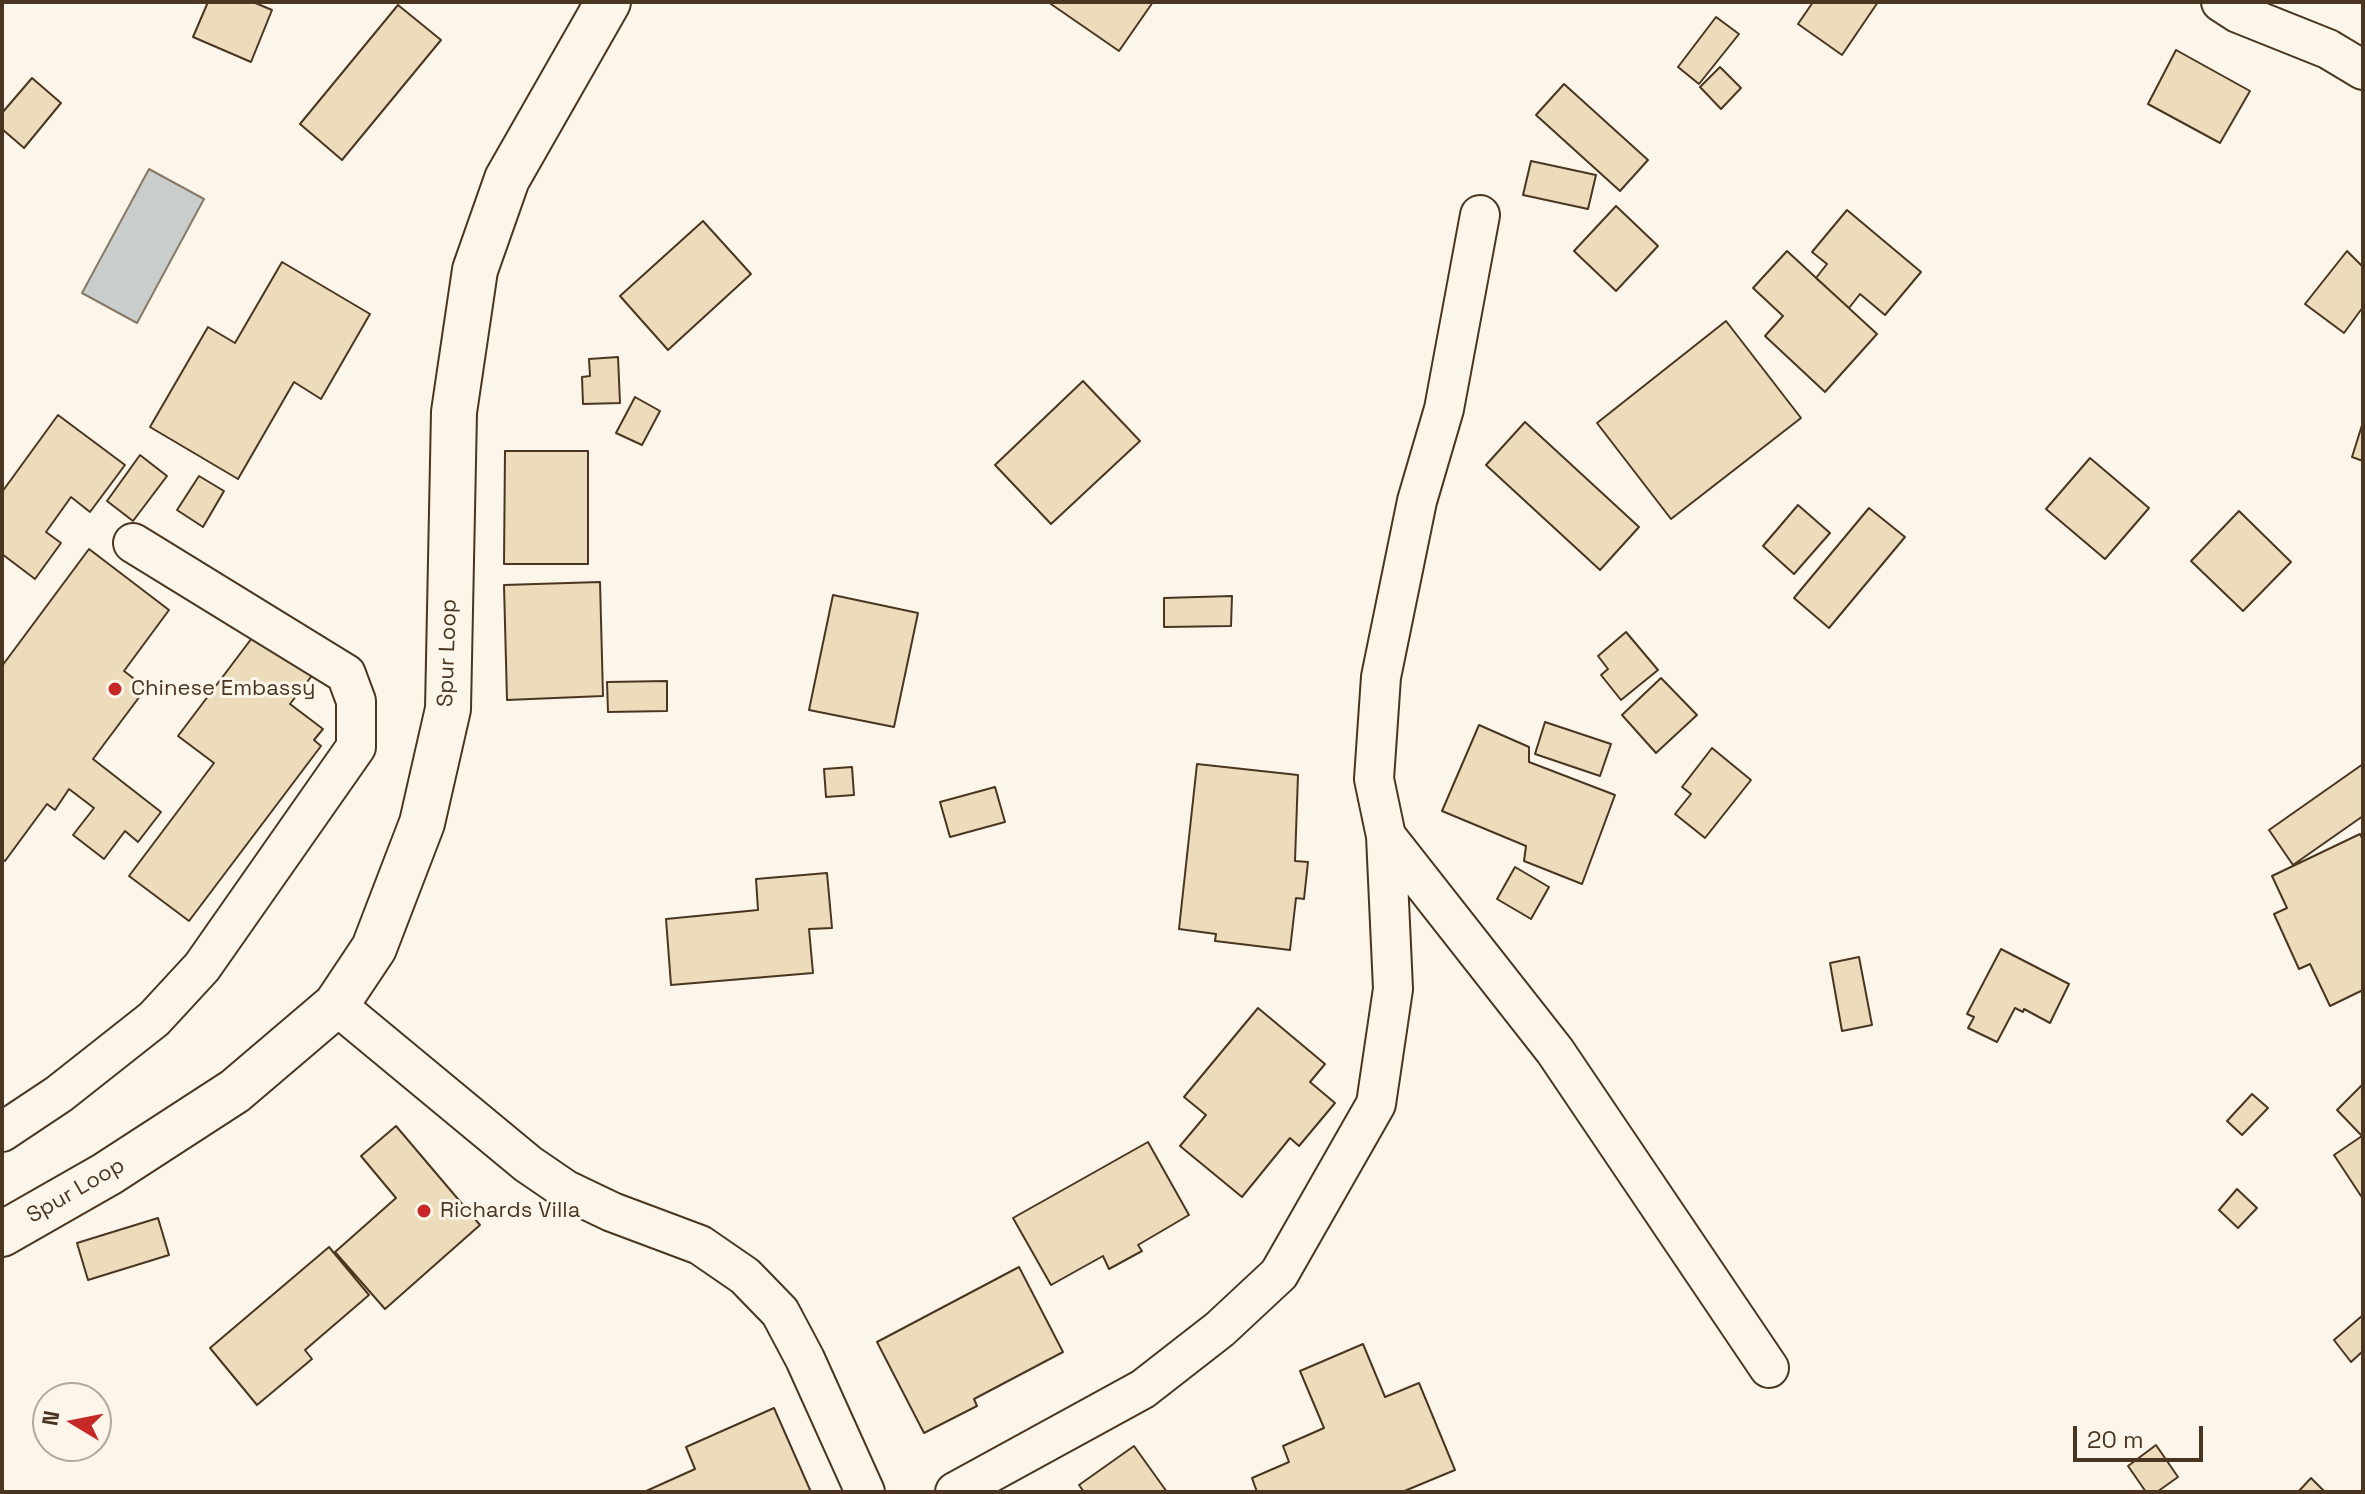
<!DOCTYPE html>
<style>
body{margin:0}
#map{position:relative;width:2365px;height:1494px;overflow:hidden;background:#fbf6e9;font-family:"Space Grotesk",sans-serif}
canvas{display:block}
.frame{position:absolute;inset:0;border:4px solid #4a3520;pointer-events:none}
.north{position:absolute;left:32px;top:1382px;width:80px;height:80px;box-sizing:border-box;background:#fbf6e9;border:2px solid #b4a999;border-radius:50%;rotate:280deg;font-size:22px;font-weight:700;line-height:32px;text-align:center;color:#4a3520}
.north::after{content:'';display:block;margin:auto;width:28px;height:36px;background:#c62828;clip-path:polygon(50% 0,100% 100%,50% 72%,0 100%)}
.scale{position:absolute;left:2073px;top:1426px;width:130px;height:36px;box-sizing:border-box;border:4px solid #4a3520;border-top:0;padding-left:10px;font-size:24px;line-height:28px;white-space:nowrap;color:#4a3520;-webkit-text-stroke:6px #fbf6e9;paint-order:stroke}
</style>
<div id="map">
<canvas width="2365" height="1494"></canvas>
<div class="frame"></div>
<div class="north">N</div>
<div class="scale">20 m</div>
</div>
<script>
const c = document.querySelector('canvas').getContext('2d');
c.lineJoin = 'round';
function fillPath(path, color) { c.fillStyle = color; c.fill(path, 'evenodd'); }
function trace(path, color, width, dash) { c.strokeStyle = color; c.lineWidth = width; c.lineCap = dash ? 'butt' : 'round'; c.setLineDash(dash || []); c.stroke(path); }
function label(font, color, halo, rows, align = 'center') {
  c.font = font + ' "Space Grotesk",sans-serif'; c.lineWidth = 6; c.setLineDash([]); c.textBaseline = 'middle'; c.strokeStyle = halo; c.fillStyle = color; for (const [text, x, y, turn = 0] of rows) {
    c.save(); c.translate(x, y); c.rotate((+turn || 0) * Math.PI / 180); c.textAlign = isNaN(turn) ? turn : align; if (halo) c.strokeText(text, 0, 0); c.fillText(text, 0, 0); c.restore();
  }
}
const water = new Path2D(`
 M 149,169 L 204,199 L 137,323 L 82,293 Z`);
fillPath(water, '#c9cecd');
trace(water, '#887966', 2);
const building = new Path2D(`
 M 208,2 L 253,2 L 272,10 L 251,62 L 193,37 Z
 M 1048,2 L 1153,2 L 1119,51 Z
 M 1813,2 L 1878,2 L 1842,55 L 1798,24 Z
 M 398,5 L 441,40 L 342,160 L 300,124 Z
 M 1716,17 L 1739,34 L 1699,84 L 1678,67 Z
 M 2176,50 L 2250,91 L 2220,143 L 2148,104 Z
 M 1720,67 L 1741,88 L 1721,109 L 1700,87 Z
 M 32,78 L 61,103 L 24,148 L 2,129 L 2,113 Z
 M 1564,84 L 1648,160 L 1620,191 L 1536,115 Z
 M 1531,161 L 1596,175 L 1588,209 L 1523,195 Z
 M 1616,206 L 1658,246 L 1616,291 L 1574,251 Z
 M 1847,210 L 1921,272 L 1885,315 L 1860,294 L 1849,308 L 1816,278 L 1827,264 L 1812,252 Z
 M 703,221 L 751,274 L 668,350 L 620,296 Z
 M 1787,251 L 1877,334 L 1825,392 L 1765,336 L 1783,316 L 1753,288 Z
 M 2347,251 L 2363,267 L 2363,307 L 2344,333 L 2305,304 Z
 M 282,262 L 370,314 L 321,399 L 294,382 L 238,479 L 150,427 L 208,327 L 235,343 Z
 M 1726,321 L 1801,418 L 1671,519 L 1597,423 Z
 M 618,357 L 620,403 L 583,404 L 582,377 L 590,376 L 589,359 Z
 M 1083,381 L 1140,441 L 1051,524 L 995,465 Z
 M 635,397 L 660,411 L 642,445 L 616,433 Z
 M 58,415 L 125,465 L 90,512 L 71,497 L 46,532 L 61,543 L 35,579 L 2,554 L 2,492 Z
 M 1525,422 L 1639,527 L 1600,570 L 1486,465 Z
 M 2363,422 L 2363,461 L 2352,457 Z
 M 505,451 L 588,451 L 588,564 L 504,564 Z
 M 140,455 L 167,476 L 133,521 L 107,501 Z
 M 2090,458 L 2149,508 L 2105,559 L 2046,509 Z
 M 199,476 L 224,491 L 203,527 L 177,510 Z
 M 1798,505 L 1830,533 L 1794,574 L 1763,546 Z
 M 1869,508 L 1905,537 L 1829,628 L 1794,598 Z
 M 2239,511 L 2291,562 L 2243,611 L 2191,561 Z
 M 89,549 L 169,610 L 124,671 L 146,688 L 93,759 L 161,812 L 138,842 L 125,831 L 104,859 L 73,835 L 94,808 L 69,789 L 55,810 L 47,804 L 5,861 L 2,859 L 2,666 Z
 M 600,582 L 603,696 L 507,700 L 504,585 Z
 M 833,595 L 918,613 L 894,727 L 809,710 Z
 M 1232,596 L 1231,626 L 1164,627 L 1164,598 Z
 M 258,630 L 314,673 L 290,704 L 323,729 L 314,740 L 321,746 L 189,921 L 129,876 L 214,763 L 178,736 Z
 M 1626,632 L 1658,670 L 1621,700 L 1601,675 L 1608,669 L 1598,656 Z
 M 1661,678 L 1697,715 L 1656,753 L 1622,715 Z
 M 667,681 L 667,711 L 608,712 L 607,682 Z
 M 1545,722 L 1611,744 L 1600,776 L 1535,754 Z
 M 1479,725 L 1529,747 L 1529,762 L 1615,795 L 1582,884 L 1524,861 L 1526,846 L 1442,811 Z
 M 1712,748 L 1751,780 L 1705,838 L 1675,814 L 1691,794 L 1682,787 Z
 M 1197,764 L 1298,775 L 1295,861 L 1308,862 L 1304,899 L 1296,898 L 1290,950 L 1215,941 L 1216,934 L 1179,929 Z
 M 2363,764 L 2363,816 L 2293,865 L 2269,830 Z
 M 852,767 L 854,795 L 826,797 L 824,769 Z
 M 995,787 L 1005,822 L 950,837 L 940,802 Z
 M 2360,834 L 2363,840 L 2363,990 L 2330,1006 L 2310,964 L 2299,969 L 2274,914 L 2287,908 L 2272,876 Z
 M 1515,867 L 1549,887 L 1531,919 L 1497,899 Z
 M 827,873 L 832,928 L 809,929 L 813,973 L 671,985 L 666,919 L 758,910 L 756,879 Z
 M 2001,949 L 2069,984 L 2050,1023 L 2024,1009 L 2023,1012 L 2015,1008 L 1997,1042 L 1968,1028 L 1974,1017 L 1967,1014 Z
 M 1859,957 L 1872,1025 L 1842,1031 L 1830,963 Z
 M 1258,1008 L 1325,1064 L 1310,1082 L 1335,1103 L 1299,1146 L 1290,1138 L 1242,1197 L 1180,1146 L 1206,1115 L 1184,1097 Z
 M 2363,1084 L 2363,1135 L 2362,1136 L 2337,1110 Z
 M 2252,1094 L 2268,1108 L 2242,1135 L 2227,1121 Z
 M 396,1126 L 480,1225 L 385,1309 L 335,1252 L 396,1198 L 361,1156 Z
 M 2362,1136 L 2363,1136 L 2363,1199 L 2334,1155 Z
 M 1148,1142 L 1189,1215 L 1138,1245 L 1142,1251 L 1109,1269 L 1103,1256 L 1051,1285 L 1013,1218 Z
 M 2237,1189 L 2257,1208 L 2238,1228 L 2219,1210 Z
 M 158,1218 L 169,1255 L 88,1280 L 77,1243 Z
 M 329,1247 L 369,1295 L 305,1350 L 312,1359 L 257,1405 L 210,1348 Z
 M 1019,1267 L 1063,1352 L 974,1399 L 977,1406 L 924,1433 L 877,1342 Z
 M 2363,1315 L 2363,1351 L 2351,1362 L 2334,1340 Z
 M 1363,1344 L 1385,1397 L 1419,1383 L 1455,1470 L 1402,1492 L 1257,1492 L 1252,1478 L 1289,1462 L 1283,1446 L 1324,1428 L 1300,1371 Z
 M 774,1408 L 811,1492 L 644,1492 L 695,1469 L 686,1447 Z
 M 2156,1445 L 2178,1477 L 2157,1492 L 2146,1492 L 2128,1466 Z
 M 1134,1446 L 1167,1492 L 1084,1492 L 1079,1485 Z
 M 2311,1478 L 2325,1492 L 2298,1492 Z`);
fillPath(building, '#ecdcbc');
trace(building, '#4a3520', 2);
const minor = new Path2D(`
 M 2221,2 L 2238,13 L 2328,49 L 2363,70
 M 1386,836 L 1555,1051 L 1769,1368
 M 336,1005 L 528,1164 L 566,1190 L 612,1212 L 700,1245 L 745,1276 L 780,1312 L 805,1359 L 865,1492
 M 2,1132 L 59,1094 L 154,1019 L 202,967 L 356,747 L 356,701 L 346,674 L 133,543
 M 955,1492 L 1143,1389 L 1220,1329 L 1279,1274 L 1376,1104 L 1393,989 L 1386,836 L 1374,779 L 1381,677 L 1417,501 L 1444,409 L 1480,215`);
const tertiary = new Path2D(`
 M 2,1234 L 107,1174 L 235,1091 L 336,1005 L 374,948 L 422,823 L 448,709 L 454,412 L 475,270 L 507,179 L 608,2`);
trace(minor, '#4a3520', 42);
trace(tertiary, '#4a3520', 48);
trace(minor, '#fbf6e9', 38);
trace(tertiary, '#fbf6e9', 44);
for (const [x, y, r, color] of [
 [115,689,8,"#c62828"],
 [424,1211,8,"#c62828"]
]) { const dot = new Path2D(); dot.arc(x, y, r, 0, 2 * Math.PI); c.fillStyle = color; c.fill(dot); trace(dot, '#fbf6e9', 3); }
label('22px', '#4a3520', '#fbf6e9', [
 ["Spur Loop",448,653,-88],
 ["Spur Loop",76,1191,-30]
]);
label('22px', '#4a3520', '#fbf6e9', [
 ["Chinese Embassy",131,689],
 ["Richards Villa",440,1211]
], 'left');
</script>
